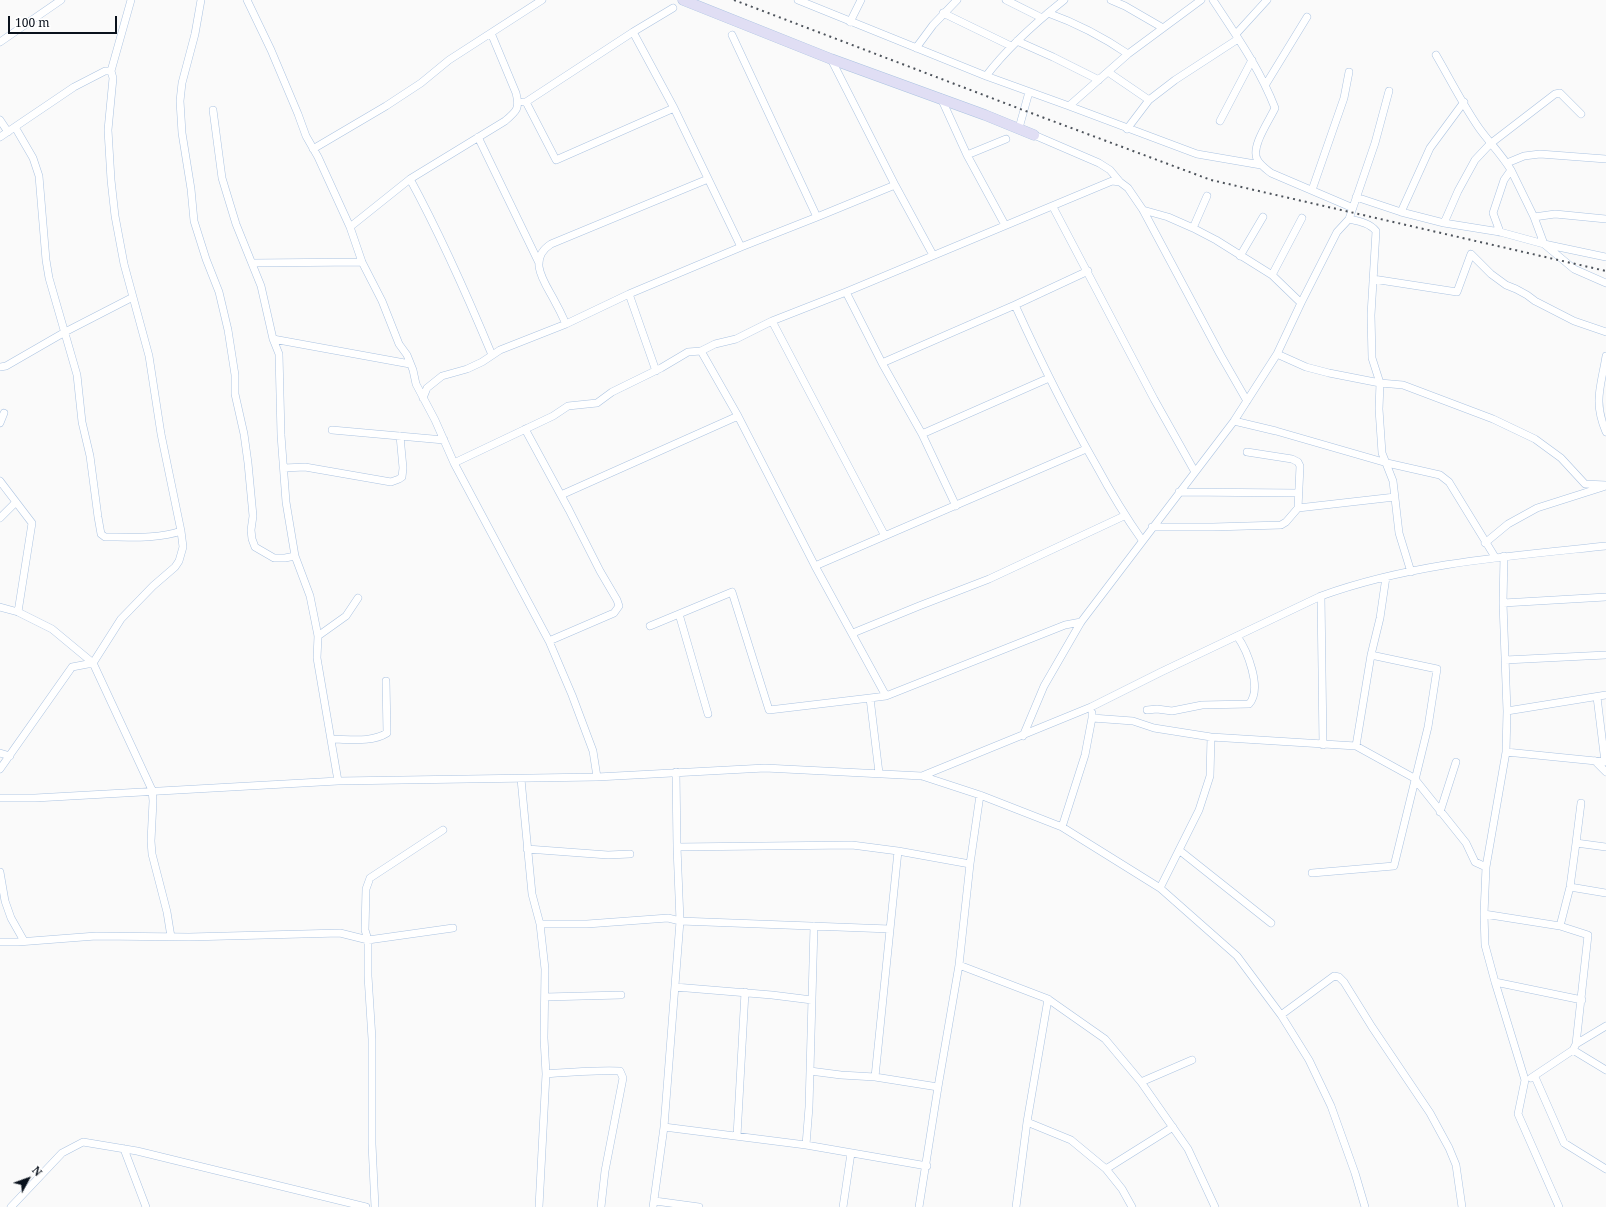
<!DOCTYPE html>
<style>
body{margin:0}
#map{position:relative;width:1606px;height:1207px;overflow:hidden;background:#fafafa;font-family:"Noto Serif",serif}
canvas{display:block}
.north{position:absolute;left:8px;top:1159px;width:40px;height:40px;-webkit-text-stroke:3px #fff;paint-order:stroke;rotate:49deg;font-size:11px;font-weight:700;line-height:16px;text-align:center;color:#09111c}
.north::after{content:'';display:block;margin:auto;width:14px;height:18px;background:#09111c;clip-path:polygon(50% 0,100% 100%,50% 72%,0 100%)}
.scale{position:absolute;left:8px;top:16px;width:109px;height:18px;box-sizing:border-box;border:2px solid #09111c;border-top:0;padding-left:5px;font-size:12px;line-height:14px;white-space:nowrap;color:#09111c;-webkit-text-stroke:3px #fff;paint-order:stroke}
</style>
<div id="map">
<canvas width="1606" height="1207"></canvas>
<div class="north">N</div>
<div class="scale">100 m</div>
</div>
<script>
const c = document.querySelector('canvas').getContext('2d');
c.lineJoin = 'round';
function trace(path, color, width, dash) { c.strokeStyle = color; c.lineWidth = width; c.lineCap = dash ? 'butt' : 'round'; c.setLineDash(dash || []); c.stroke(path); }
const minor = new Path2D(`
 M 201,0 L 195,34 L 182,83 L 180,101 L 182,133 L 191,189 L 194,221 L 206,259 L 219,292 L 228,330 L 235,375 L 235,394 L 244,434 L 248,463 L 253,516 L 251,530 L 252,539 L 255,547 L 274,558 L 285,558 L 295,556
 M 247,0 L 271,50 L 298,114 L 306,136 L 318,157 L 350,227 L 362,262 L 382,301 L 399,344 L 407,355 L 413,370 L 416,384 L 435,420 L 454,463 L 549,641 L 572,695 L 593,751 L 597,777
 M 798,0 L 986,76 L 1069,106 L 1128,54 L 1201,0
 M 1006,0 L 1042,18
 M 1111,0 L 1125,6 L 1163,28
 M 1213,0 C 1236,35 1260,69 1275,108 C 1269,121 1251,146 1257,159 C 1260,165 1266,169 1271,173 L 1353,208
 M 673,8 L 633,32 L 674,108 L 741,247 L 817,217
 M 943,13 L 1011,46
 M 1048,13 C 1076,23 1103,37 1128,54
 M 850,22 L 861,0
 M 1236,34 L 1267,0
 M 732,35 L 817,217 L 895,185
 M 1017,41 L 1053,57 L 1099,80
 M 0,42 L 61,0
 M 916,48 L 933,25 L 957,0
 M 1436,55 C 1450,79 1463,105 1479,128 C 1489,142 1502,155 1511,170 L 1534,217 L 1544,244 L 1574,269 L 1606,283
 M 831,59 L 895,185 L 933,255
 M 1108,72 L 1149,100
 M 986,76 C 1008,47 1035,23 1064,0
 M 1266,84 L 1307,17
 M 941,98 L 967,155 L 1006,139
 M 523,102 L 526,102 L 633,32
 M 526,102 L 556,160 L 674,108
 M 1069,106 L 1197,154 L 1261,165
 M 213,110 L 222,178 L 236,224 L 261,286 L 273,339 L 279,354 L 281,435 L 286,502 L 295,556 L 310,596 L 318,636 L 317,658 L 338,781
 M 0,120 L 8,132
 M 1220,121 L 1252,60
 M 15,127 L 33,158 L 39,176 L 46,260 L 49,278 L 77,375 L 82,422 L 90,456 L 98,517 L 101,534 L 105,537 C 128,537 159,539 181,531
 M 1019,128 L 1029,92
 M 1127,129 L 1149,100 L 1175,80 L 1238,39
 M 1034,135 L 1099,163 L 1110,170 L 1120,182
 M 0,137 L 74,87 L 105,71 L 111,71
 M 478,137 L 539,263
 M 313,149 L 386,106 L 421,83 L 449,60 L 542,0
 M 967,155 L 1005,225
 M 1507,163 L 1524,156 L 1540,154 L 1606,159
 M 410,179 C 441,236 467,295 492,355
 M 1312,190 L 1344,98 L 1349,72
 M 1356,197 L 1401,212 L 1430,148 L 1464,102
 M 1053,207 L 1154,399 L 1195,472
 M 1143,210 L 1168,217 L 1193,228 L 1216,240 L 1272,275 L 1301,303
 M 1401,212 L 1444,223 L 1458,191 L 1475,160 L 1490,144 L 1555,94 L 1560,93 L 1581,114
 M 1534,217 L 1555,214 L 1606,219
 M 1349,219 C 1358,221 1370,223 1376,231 L 1371,315 L 1372,358 L 1380,383 L 1379,409 L 1382,453 L 1393,481 L 1399,533 L 1411,572
 M 1444,223 L 1500,232 L 1544,244 L 1606,257
 M 350,227 L 410,179 L 505,121 C 517,111 520,108 516,93 L 491,33
 M 1193,228 L 1207,196
 M 1500,232 L 1493,213 L 1504,180 L 1511,170
 M 1240,256 L 1263,217
 M 252,263 L 362,262
 M 1272,275 L 1302,218
 M 1373,279 L 1457,292 L 1471,254 L 1491,274 L 1506,285 L 1516,289 L 1527,295 L 1535,301 L 1574,321 L 1606,332
 M 846,292 L 882,363 L 922,434 L 956,506
 M 629,294 L 656,371
 M 1015,305 C 1040,360 1066,413 1096,465 C 1110,491 1125,516 1142,540
 M 772,321 L 885,536
 M 566,324 L 629,294 L 741,247
 M 273,339 L 410,364
 M 701,351 L 738,416 L 815,566 L 886,696 L 1065,625 L 1081,622
 M 1277,354 L 1306,367 L 1329,373 L 1380,383 L 1403,385 L 1493,419 L 1535,439 L 1561,458 L 1585,484 L 1606,485
 M 1606,356 C 1601,387 1593,401 1606,432
 M 882,363 L 1015,305 L 1088,271
 M 0,367 L 6,366 L 65,332 L 133,297
 M 423,398 L 427,388 L 442,376 L 467,369 L 482,362 L 500,350 L 566,324 C 562,315 558,307 553,298 C 543,280 528,259 551,244 L 708,179
 M 1234,421 L 1276,431 L 1387,463 L 1440,475 L 1449,482 L 1495,557
 M 0,423 L 4,413
 M 525,429 L 569,510 L 600,571 L 617,600 L 619,606 L 614,613 L 549,641
 M 332,430 L 444,440
 M 922,434 L 1049,378
 M 1247,452 L 1292,459 L 1298,462 L 1300,466 L 1298,508
 M 454,463 L 553,416 L 568,406 L 597,403 L 612,392 L 661,368 L 688,352 L 701,351 L 715,344 L 736,339 L 772,321 L 846,292 L 1112,181 L 1120,182 L 1128,188 L 1143,210 L 1220,354 L 1247,401
 M 284,468 L 305,467 L 391,482 L 399,479 L 402,477 L 403,468 L 400,436
 M 0,481 L 32,523 L 18,612
 M 1179,492 L 1298,493
 M 561,495 L 738,416
 M 0,518 L 16,502
 M 1152,527 L 1213,527 L 1281,525 L 1286,522 L 1298,508 L 1395,497
 M 1485,543 L 1508,524 L 1537,508 L 1603,487
 M 1504,556 L 1503,603 L 1507,711 L 1506,752 L 1486,867 L 1484,914 L 1485,945 L 1495,982 L 1525,1080 L 1518,1114 L 1559,1207
 M 815,566 L 1086,449
 M 1321,596 L 1323,745
 M 1503,603 L 1606,597
 M 0,607 L 18,612 L 52,629 L 93,663 L 152,790 L 153,801 L 151,841 L 152,854 L 167,912 L 171,937
 M 679,614 L 708,714
 M 650,626 L 732,592 L 769,710 L 870,698
 M 853,633 L 919,606 L 989,579 L 1124,516
 M 318,636 L 346,616 L 358,598
 M 1505,660 L 1606,655
 M 1597,697 L 1605,762
 M 1147,710 L 1157,709 L 1172,711 L 1202,705 L 1249,704 C 1263,689 1247,650 1237,636
 M 1507,711 L 1606,695
 M 1092,718 L 1133,721 L 1154,728 L 1211,737 L 1356,746 L 1414,778 L 1466,843 L 1475,862 L 1486,867
 M 1023,736 L 1044,686 L 1081,622 L 1234,421 L 1277,354 L 1301,303 L 1337,232 L 1349,219 L 1375,143 L 1389,91
 M 331,739 C 349,739 371,743 387,733 L 386,681
 M 1356,746 L 1371,655 L 1380,618 L 1386,577
 M 1506,752 L 1606,762
 M 0,753 L 10,756
 M 1595,761 L 1606,772
 M 0,769 L 72,667 L 93,663 L 121,619 L 153,586 L 175,567 L 179,561 L 183,547 L 181,531 L 161,434 L 149,356 L 124,264 L 115,216 L 111,180 L 108,130 L 113,78 L 111,71 L 131,0
 M 879,773 L 870,698 L 886,696
 M 922,776 L 1091,707 L 1161,672 L 1321,596 C 1412,563 1510,556 1606,546
 M 521,779 L 532,894 L 540,924 L 545,969 L 544,1038 L 546,1074 L 539,1207
 M 0,798 L 35,798 L 338,781 L 597,777 L 765,768 L 922,776 L 980,795 L 1062,827 L 1160,888 L 1237,956 L 1281,1015 L 1309,1060 L 1331,1106 L 1355,1173 L 1365,1207
 M 1440,812 L 1456,762
 M 1062,827 L 1085,755 L 1092,718 L 1092,713
 M 1576,843 L 1581,803
 M 677,847 L 852,845 L 898,851 L 970,864
 M 527,849 L 608,855 L 630,854
 M 1179,850 L 1271,923
 M 0,872 L 5,901 L 11,918 L 24,941
 M 1312,873 L 1394,866 L 1428,727 L 1437,669 L 1371,655
 M 1570,887 L 1606,893
 M 1160,888 L 1199,810 L 1210,776 L 1211,737
 M 1484,914 L 1560,926 L 1588,935 L 1576,1044
 M 540,924 L 587,924 L 668,918 L 680,921 L 890,929
 M 1560,926 L 1570,887 L 1576,843 L 1606,847
 M 0,942 L 18,942 L 96,936 L 189,937 L 340,933 L 368,940 L 453,928
 M 959,965 L 1048,999 L 1105,1039 L 1141,1082 L 1188,1149 L 1215,1207
 M 1495,982 L 1582,1000
 M 675,987 L 772,995 L 812,1000
 M 545,997 L 621,995
 M 1281,1015 L 1334,976 L 1339,977 L 1344,982 L 1372,1027 L 1430,1113 L 1449,1148 L 1456,1165 L 1462,1207
 M 1573,1050 L 1606,1070
 M 810,1071 L 841,1075 L 875,1077 L 938,1087
 M 546,1074 C 571,1072 595,1070 620,1071 L 623,1078 L 605,1171 L 601,1207
 M 875,1077 L 898,851
 M 1535,1077 L 1564,1143 L 1606,1169
 M 1531,1078 L 1573,1050 L 1576,1044 L 1606,1026
 M 1141,1082 L 1192,1060
 M 1027,1122 L 1071,1140 L 1106,1169 L 1122,1189 L 1132,1207
 M 664,1127 L 806,1145 L 927,1166
 M 737,1136 L 745,992
 M 806,1145 L 809,1107 L 814,926
 M 124,1149 L 146,1207
 M 1106,1169 L 1173,1127
 M 655,1201 L 699,1207
 M 11,1207 L 62,1153 L 83,1142 L 137,1151 L 366,1207
 M 375,1207 L 372,1144 L 372,1039 L 368,976 L 368,940 L 365,930 L 366,889 L 370,878 L 443,830
 M 653,1207 L 664,1127 L 680,921 L 677,847 L 676,772
 M 843,1207 L 851,1153
 M 919,1207 L 938,1087 L 959,965 L 970,864 L 980,795
 M 1016,1207 L 1027,1122 L 1048,999`);
const secondary = new Path2D(`
 M 683,0 L 831,59 L 985,115 L 1034,135`);
trace(minor, '#abc3e1', 8);
trace(secondary, '#abc3e1', 11);
trace(minor, '#fff', 7);
trace(secondary, '#e0def4', 10);
trace(new Path2D(`
 M 734,0 L 1023,110 L 1211,180 L 1606,271`), '#4d535b', 2, [2, 4]);
</script>
